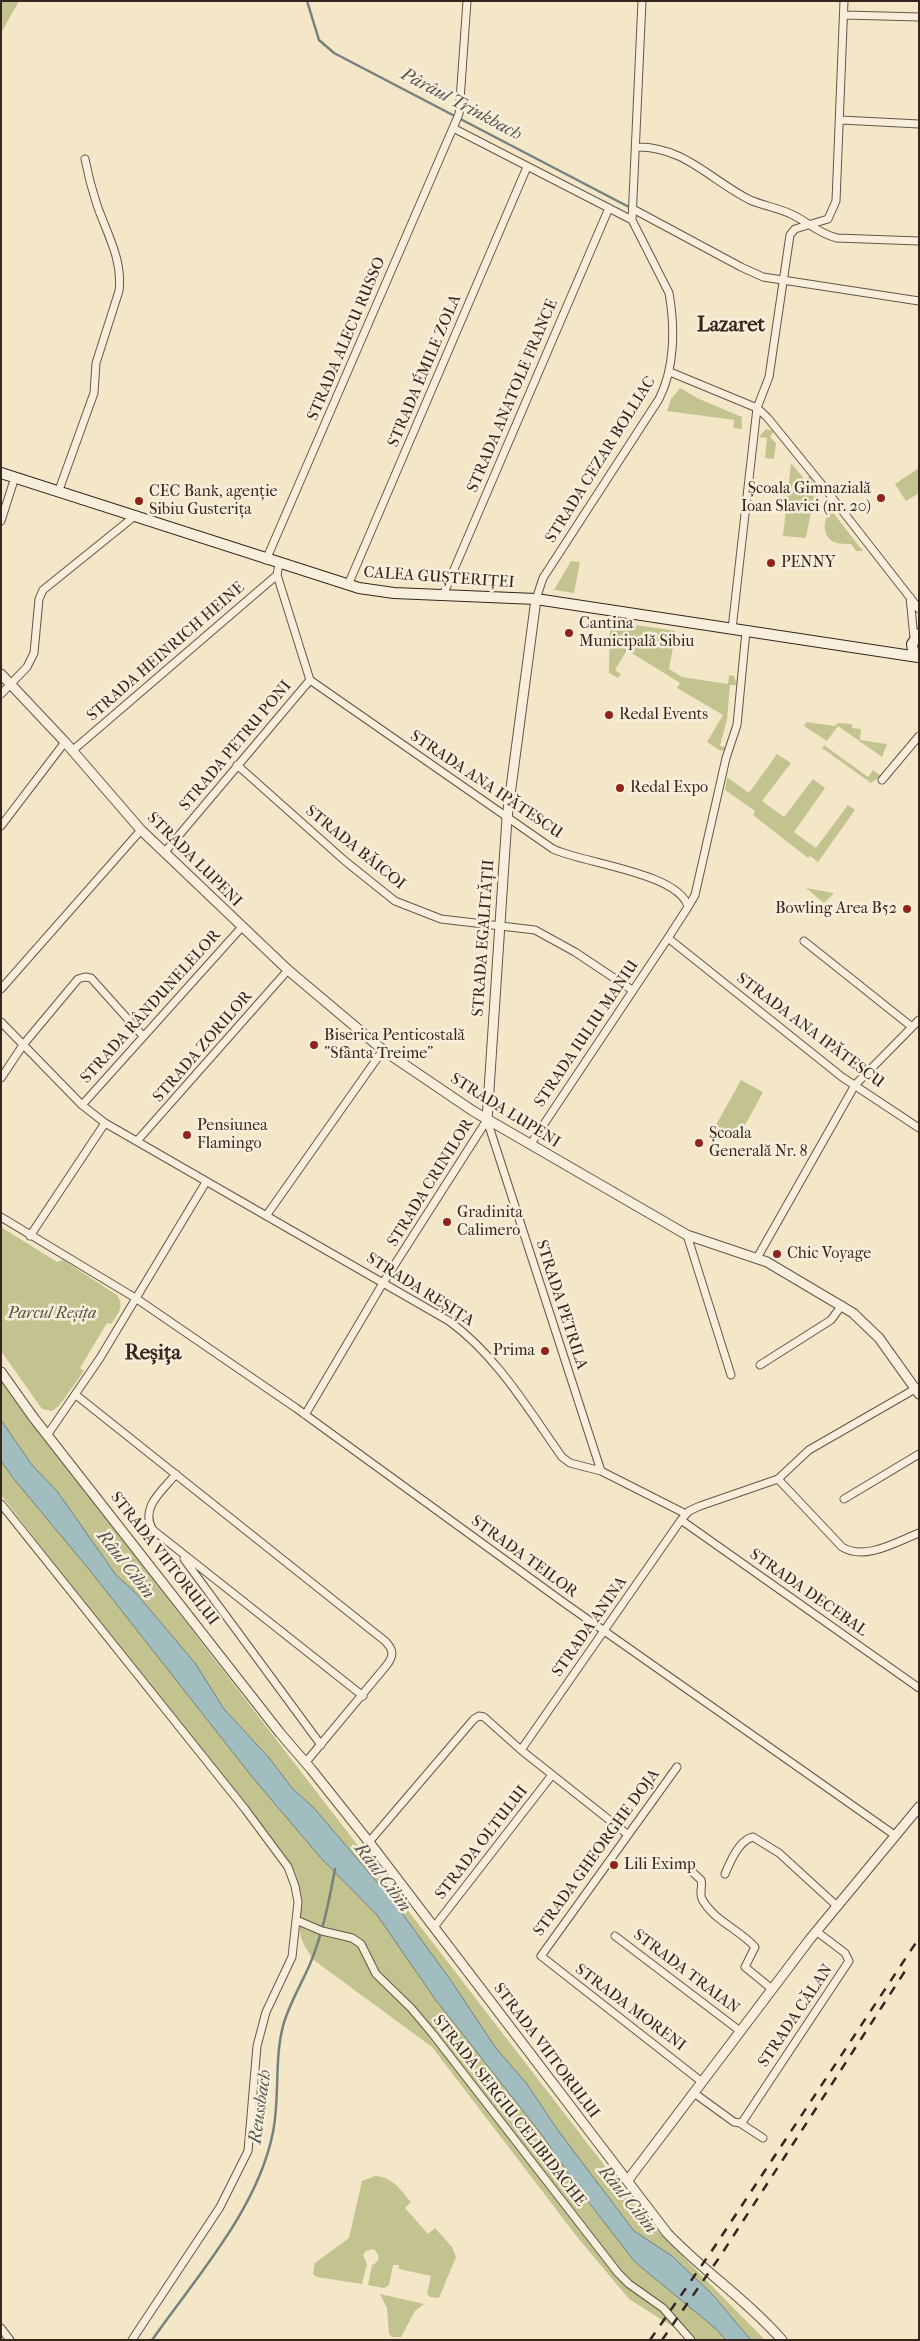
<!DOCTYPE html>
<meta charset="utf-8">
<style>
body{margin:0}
#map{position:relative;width:920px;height:2341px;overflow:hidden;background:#f3e7c8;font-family:"IM FELL French Canon",serif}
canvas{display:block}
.frame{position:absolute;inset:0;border:2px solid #36261d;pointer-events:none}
</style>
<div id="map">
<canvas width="920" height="2341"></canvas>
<div class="frame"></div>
</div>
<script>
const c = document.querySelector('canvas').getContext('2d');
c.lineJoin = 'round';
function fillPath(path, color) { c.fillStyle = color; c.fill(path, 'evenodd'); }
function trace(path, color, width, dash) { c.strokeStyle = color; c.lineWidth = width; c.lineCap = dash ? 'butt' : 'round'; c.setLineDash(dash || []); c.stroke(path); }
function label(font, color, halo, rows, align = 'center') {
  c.font = font + ' "IM FELL French Canon",serif'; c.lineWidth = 5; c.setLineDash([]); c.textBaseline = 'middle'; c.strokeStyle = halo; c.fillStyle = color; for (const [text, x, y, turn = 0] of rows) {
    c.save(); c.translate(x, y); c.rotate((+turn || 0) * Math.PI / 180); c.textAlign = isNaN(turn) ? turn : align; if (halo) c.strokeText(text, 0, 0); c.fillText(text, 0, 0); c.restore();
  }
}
fillPath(new Path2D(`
 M 1,1 L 19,1 L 1,33 Z
 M 680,388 L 697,398 L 742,417 L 742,429 L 733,428 L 734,420 L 667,411 L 671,399 Z
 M 766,429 L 774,431 L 770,437 L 776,443 L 774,459 L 765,458 L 767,438 L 759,437 Z
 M 791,463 L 806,481 L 810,475 L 815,490 L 806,538 L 783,536 Z
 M 919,468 L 919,493 L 906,501 L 895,484 Z
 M 831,510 L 863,551 L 856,551 L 851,544 C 846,544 839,544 834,542 C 821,536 823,518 831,510 Z
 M 571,561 L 580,562 L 574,593 L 554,590 Z
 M 610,621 L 676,631 L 669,669 L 682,677 L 728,684 L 729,675 L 734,676 L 737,685 L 730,685 L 727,719 L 720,746 L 728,748 L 721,751 L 707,742 L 723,715 L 677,688 L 680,683 L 627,650 L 615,670 L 621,674 L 618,678 L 609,673 Z
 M 806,722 L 835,726 L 838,723 L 852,724 L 852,728 L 861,729 L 860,740 L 887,744 L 882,757 L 838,726 L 827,741 L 804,726 Z
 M 824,745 L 868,777 L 873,770 L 881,776 L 871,783 L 822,748 Z
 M 777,754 L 791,763 L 762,801 L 784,817 L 813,779 L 825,788 L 794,832 L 816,848 L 848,805 L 855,810 L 818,862 L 810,856 L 808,858 L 753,815 L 755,811 L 725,790 L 727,777 L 749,793 Z
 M 806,888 L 834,893 L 824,903 Z
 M 741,1080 L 763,1092 L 738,1138 L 716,1125 Z
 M 1,1227 L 57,1262 L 63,1260 L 117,1295 C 125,1307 118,1314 111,1324 L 107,1323 L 80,1368 L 84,1371 L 59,1406 L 52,1411 L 42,1409 L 1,1351 Z
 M 1,1379 L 50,1446 L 645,2218 L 765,2340 L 694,2340 L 629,2299 L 578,2238 L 432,2047 L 315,1961 C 290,1930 305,1927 298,1895 C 295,1882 285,1868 279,1856 L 1,1495 Z
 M 375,2176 C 392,2176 401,2191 411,2202 L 405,2208 L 428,2234 L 435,2228 L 452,2247 L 456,2257 L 439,2298 L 430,2297 L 427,2294 L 431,2276 L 399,2269 L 399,2265 L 393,2265 L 389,2285 L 384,2288 L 368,2285 L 372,2265 C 380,2262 381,2254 373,2249 L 366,2251 L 363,2255 L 367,2264 L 362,2284 L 317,2277 L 313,2274 L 315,2263 L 349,2238 L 362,2181 Z
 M 380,2294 L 424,2304 L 415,2311 L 401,2337 L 392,2337 L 389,2334 L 387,2308 Z`), '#c3c390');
const water = new Path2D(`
 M 1,1420 L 32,1465 L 57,1491 L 116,1575 L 135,1592 L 195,1663 L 224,1709 L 270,1759 L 292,1788 L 314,1808 L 394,1902 L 452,1982 L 495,2047 L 527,2084 L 557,2129 L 634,2231 L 672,2256 L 712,2294 L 751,2340 L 726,2340 L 715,2328 L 635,2262 L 583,2195 L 542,2135 L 435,1999 L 377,1915 L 320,1857 L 253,1778 L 92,1573 L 13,1478 L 1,1461 Z`);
fillPath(water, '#a1bdc0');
trace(water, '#76817f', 1);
trace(new Path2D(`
 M 307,1 L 319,40 L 334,53 L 629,207
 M 152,2340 C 196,2277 258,2209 273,2132 C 280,2097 274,2061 283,2026 C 289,2004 301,1985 310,1964 C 323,1933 329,1901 335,1869`), '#76817f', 2.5);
const minor = new Path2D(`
 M 845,15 L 919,17
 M 841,120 L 919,124
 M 453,128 L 632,220
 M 636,147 C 684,146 710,180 750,200 C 764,206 779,208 793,215 C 809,223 820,234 837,238 L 919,241
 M 633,209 L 741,267 L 763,277 L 919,301
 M 632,220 L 642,1
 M 670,372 L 757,408 L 767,417 L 823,486 L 919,609
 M 59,490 L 94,393 L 96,363 L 119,291 C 123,260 107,234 97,205 C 92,190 88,175 85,159
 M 1,521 L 15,477
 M 266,560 L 459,114 L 467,1
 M 279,564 L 277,575 L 310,680 L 553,849 C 582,863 680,873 688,907 L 668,938 L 842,1077 L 919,1128
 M 348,585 L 527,167
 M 443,595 L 609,208
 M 910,597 L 914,638
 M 536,599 L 543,578 L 659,399 C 675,368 675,327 669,293 L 632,220
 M 732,629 L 757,408 L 769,377 L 790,235 L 795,229 L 828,219 L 836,201 L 844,1
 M 1,694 L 27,667 L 34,653 L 39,599 L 43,590 L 136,515
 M 72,751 L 277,575
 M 237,765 L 345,861 L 395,901 L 441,919 L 535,930 L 575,952 L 632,990
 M 882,780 L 919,736
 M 1,826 L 65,742
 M 164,853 L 310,680
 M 688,907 L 695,895 L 726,758 L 737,725 L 746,631
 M 804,941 L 912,1027
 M 1,989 L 141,830
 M 1,1022 L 82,1105 L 105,1123 L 449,1321 C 497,1356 528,1409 562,1457 L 570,1463 L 601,1471 L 686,1514
 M 1,1078 L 23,1045 L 78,979 L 85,977 L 91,978 L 143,1036
 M 82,1105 L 241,928
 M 487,1120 L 601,1471
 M 137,1141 L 288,970
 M 530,1145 L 668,938
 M 266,1216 L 383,1050
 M 1,1217 L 137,1299 L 296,1408 L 563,1602 L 896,1836
 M 687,1235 L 731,1375
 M 30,1236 L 105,1123
 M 757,1258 L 855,1085 L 919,1020
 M 760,1365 L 831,1320 L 842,1305
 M 76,1395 L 385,1641 C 394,1650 394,1656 386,1666 L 306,1762
 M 305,1415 L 383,1283 L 487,1120
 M 48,1434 L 100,1358 L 206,1182
 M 176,1474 C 163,1490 139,1508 153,1530 L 363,1696
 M 778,1479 L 809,1450 L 915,1389
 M 844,1499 L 919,1454
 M 1,1504 L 245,1809 L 288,1867 L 295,1886 L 298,1902 L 292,1957 L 266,2012 L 257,2046 L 248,2151 L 220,2207 L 132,2340
 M 681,1520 L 919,1688
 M 184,1559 L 321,1745
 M 521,1750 L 681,1520 L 689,1511 L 700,1506 L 778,1479 L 842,1547 C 865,1561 896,1542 919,1533
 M 677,1767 L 541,1956 L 702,2082
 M 369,1842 L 474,1719 L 479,1716 L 484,1717 L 521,1750 L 627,1834
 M 684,1864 L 701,1880 C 703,1886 699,1893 702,1899 C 714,1921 739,1929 755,1947 L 745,1967 L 772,1989
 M 725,1874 C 730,1862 739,1840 753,1837 L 779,1853 L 837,1906
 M 296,1920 L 322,1931 L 352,1938 L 361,1944 L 376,1974 L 411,2008 L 432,2033 L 618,2273 L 629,2284 L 663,2308 L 691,2340
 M 434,1927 L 552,1775
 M 615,1936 L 740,2031
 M 694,2093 L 734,2122 L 740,2123 L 743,2121 L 849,1961 L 845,1953 L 816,1931
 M 740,2123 L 763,2138
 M 1,2328 L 10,2340`);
const tertiary = new Path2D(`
 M 1,674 L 65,742 L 141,830 L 288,970 L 383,1050 L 473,1111 L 687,1235 L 767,1262 L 853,1313 L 879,1338 L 919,1394
 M 487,1120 L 507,818 L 536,599
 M 1,1372 L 33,1417 L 280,1733 L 311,1769 L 369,1842 L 667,2233 C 703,2271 747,2300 782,2340
 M 628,2180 L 810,1939 L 919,1807`);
const secondary = new Path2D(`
 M 1,473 L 359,588 L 394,593 L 536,599 L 918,657
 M 919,634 L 912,644 L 913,651 L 919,657`);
trace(minor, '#655648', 9);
trace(tertiary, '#655648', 11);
trace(secondary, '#36261d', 12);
trace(minor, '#f7efdb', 7);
trace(tertiary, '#f7efdb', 9);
trace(secondary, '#f7efdb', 10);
trace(new Path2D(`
 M 650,2340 L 713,2249 L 919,1938
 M 662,2340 L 721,2255 L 909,1965`), '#36261d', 2.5, [9, 9]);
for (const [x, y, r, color] of [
 [881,498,5,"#8f2418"],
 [139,501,5,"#8f2418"],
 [771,563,5,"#8f2418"],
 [569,633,5,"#8f2418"],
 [609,715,5,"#8f2418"],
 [620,788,5,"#8f2418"],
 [907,909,5,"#8f2418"],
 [314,1045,5,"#8f2418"],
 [187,1135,5,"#8f2418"],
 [699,1143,5,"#8f2418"],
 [447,1222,5,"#8f2418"],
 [777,1254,5,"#8f2418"],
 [545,1351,5,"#8f2418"],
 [614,1865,5,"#8f2418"]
]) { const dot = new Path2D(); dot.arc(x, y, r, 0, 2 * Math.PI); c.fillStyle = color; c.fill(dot); trace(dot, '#f7efdb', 2); }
label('16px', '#36261d', '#f7efdb', [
 ["STRADA ALECU RUSSO",347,339,-67],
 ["STRADA ÉMILE ZOLA",425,371,-67],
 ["STRADA ANATOLE FRANCE",513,396,-67],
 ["STRADA CEZAR BOLLIAC",601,460,-58],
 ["CALEA GUȘTERIȚEI",439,578,4],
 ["STRADA HEINRICH HEINE",166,652,-41],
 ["STRADA PETRU PONI",236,746,-50],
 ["STRADA ANA IPĂTESCU",486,785,34],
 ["STRADA BĂICOI",355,848,39],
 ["STRADA LUPENI",194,860,45],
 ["STRADA EGALITĂȚII",484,938,-86],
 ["STRADA RÂNDUNELELOR",151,1007,-48],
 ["STRADA ANA IPĂTESCU",810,1031,37],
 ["STRADA IULIU MANIU",587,1034,-56],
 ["STRADA ZORILOR",203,1047,-49],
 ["STRADA LUPENI",505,1111,32],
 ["STRADA CRINILOR",431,1183,-58],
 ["STRADA REȘIȚA",420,1290,32],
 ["STRADA PETRILA",561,1305,72],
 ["STRADA TEILOR",524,1557,36],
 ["STRADA VIITORULUI",164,1559,52],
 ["STRADA DECEBAL",808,1593,35],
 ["STRADA ANINA",590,1627,-55],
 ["STRADA OLTULUI",482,1843,-52],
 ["STRADA GHEORGHE DOJA",597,1853,-54],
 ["STRADA TRAIAN",686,1972,37],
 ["STRADA MORENI",630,2008,37],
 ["STRADA CĂLAN",796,2016,-56],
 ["STRADA VIITORULUI",546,2051,53],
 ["STRADA SERGIU CELIBIDACHE",509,2111,52]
]);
label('16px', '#36261d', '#f7efdb', [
 ["Școala Gimnazială",871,489,"right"],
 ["Ioan Slavici (nr. 20)",871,507,"right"],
 ["CEC Bank, agenție",149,492],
 ["Sibiu Gusterița",149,510],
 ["PENNY",781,563],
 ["Cantina",579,624],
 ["Municipală Sibiu",579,642],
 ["Redal Events",619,715],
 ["Redal Expo",630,788],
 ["Bowling Area B52",897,909,"right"],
 ["Biserica Penticostală",324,1036],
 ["\"Sfânta Treime\"",324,1054],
 ["Pensiunea",197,1126],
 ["Flamingo",197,1144],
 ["Școala",709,1134],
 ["Generală Nr. 8",709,1152],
 ["Gradinita",457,1213],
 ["Calimero",457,1231],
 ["Chic Voyage",787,1254],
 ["Prima",535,1351,"right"],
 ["Lili Eximp",624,1865]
], 'left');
label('italic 16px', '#594d3a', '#f7efdb', [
 ["Parcul Reșița",52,1314]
]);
label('italic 18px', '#56534e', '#f7efdb', [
 ["Pârâul Trinkbach",461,105,28],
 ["Râul Cibin",125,1565,52],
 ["Râul Cibin",382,1878,53],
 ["Reussbach",261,2107,-82],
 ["Râul Cibin",627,2200,51]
]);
label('bold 21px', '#36261d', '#f7efdb', [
 ["Lazaret",731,326],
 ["Reșița",153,1354]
]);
</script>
